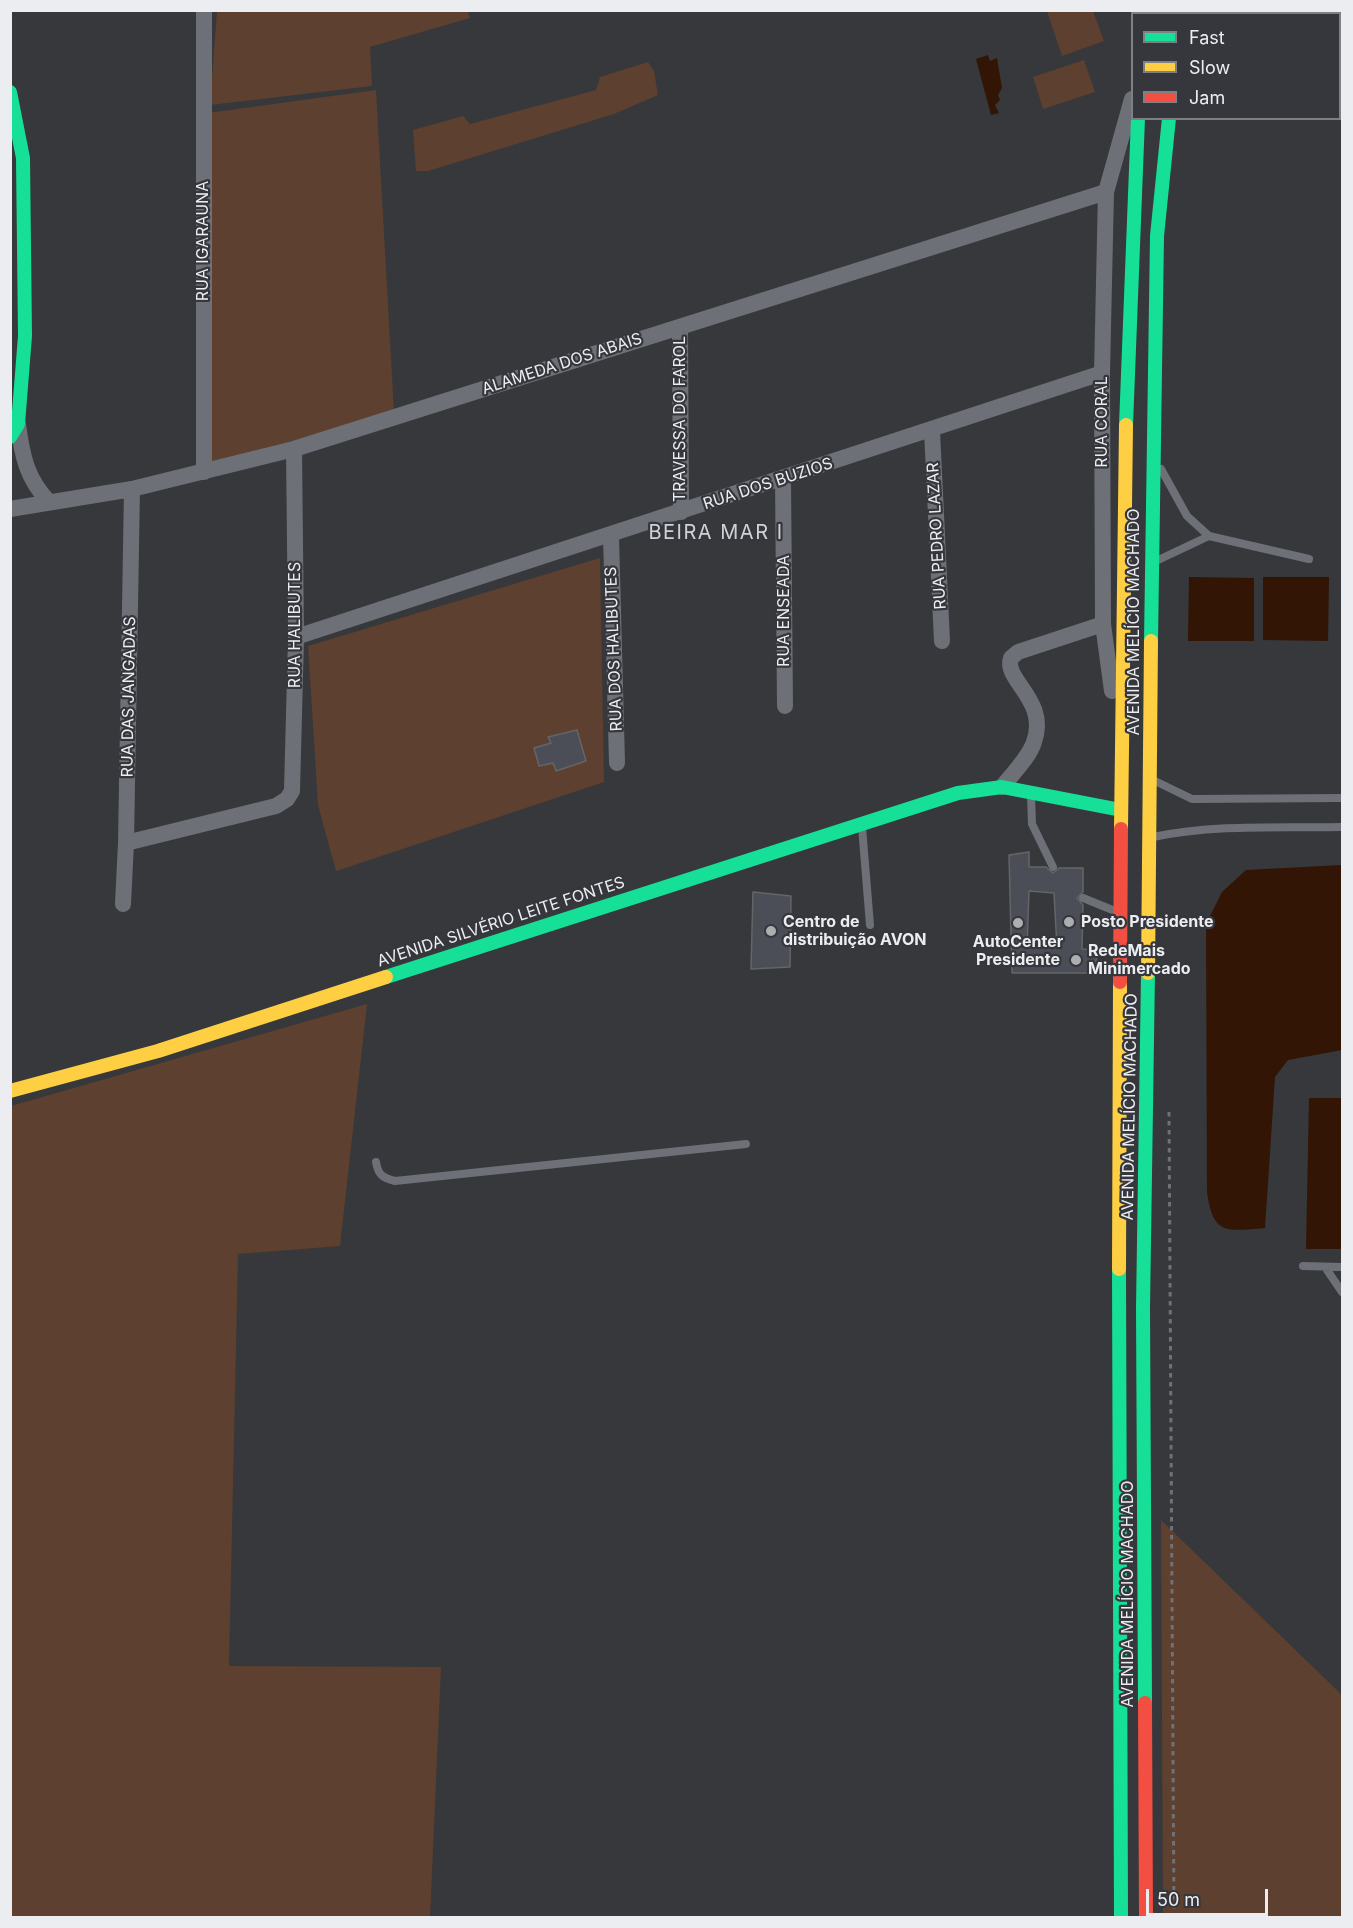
<!DOCTYPE html>
<meta charset="utf-8">
<style>
body{margin:0}
#map{position:relative;width:1353px;height:1928px;overflow:hidden;background:#36383b;font-family:Inter,sans-serif}
canvas{display:block}
.frame{position:absolute;inset:0;border:12px solid #ecedf1;pointer-events:none}
.legend{position:absolute;left:1131px;top:12px;width:210px;height:108px;box-sizing:border-box;background:#35373c;border:2px solid #7e8084;margin:0;padding:8px 10px;list-style:none;font-size:18px;color:#ecedf1}
.legend li{display:flex;align-items:center;gap:12px;height:30px}
.legend b{width:30px;border:2px solid #7e8084}
.scale{position:absolute;left:1146px;top:1889px;width:122px;height:27px;box-sizing:border-box;border:3px solid #ecedf1;border-top:0;padding-left:8px;font-size:18px;line-height:21px;white-space:nowrap;color:#ecedf1;-webkit-text-stroke:4px #35373c;paint-order:stroke}
</style>
<div id="map">
<canvas width="1353" height="1928"></canvas>
<div class="frame"></div>
<ul class="legend">
<li><b style="height:8px;background:#16e098"></b>Fast</li>
<li><b style="height:8px;background:#ffcf43"></b>Slow</li>
<li><b style="height:8px;background:#f24e42"></b>Jam</li>
</ul>
<div class="scale">50 m</div>
</div>
<script>
const c = document.querySelector('canvas').getContext('2d');
c.lineJoin = 'round';
function fillPath(path, color) { c.fillStyle = color; c.fill(path, 'evenodd'); }
function trace(path, color, width, dash) { c.strokeStyle = color; c.lineWidth = width; c.lineCap = dash ? 'butt' : 'round'; c.setLineDash(dash || []); c.stroke(path); }
function label(font, color, halo, rows, align = 'center') {
  c.font = font + ' Inter,sans-serif'; c.lineWidth = 4.5; c.setLineDash([]); c.textBaseline = 'middle'; c.strokeStyle = halo; c.fillStyle = color; for (const [text, x, y, turn = 0] of rows) {
    c.save(); c.translate(x, y); c.rotate((+turn || 0) * Math.PI / 180); c.textAlign = isNaN(turn) ? turn : align; if (halo) c.strokeText(text, 0, 0); c.fillText(text, 0, 0); c.restore();
  }
}
fillPath(new Path2D(`
 M 217,11 L 468,11 L 470,18 L 370,47 L 372,86 L 210,105 Z
 M 1047,11 L 1093,11 L 1104,41 L 1062,56 Z
 M 1084,60 L 1095,92 L 1043,109 L 1033,77 Z
 M 648,62 L 654,71 L 658,95 L 614,114 L 428,171 L 416,171 L 413,130 L 463,116 L 470,124 L 596,90 L 600,77 Z
 M 376,90 L 394,412 L 212,467 L 208,113 Z
 M 600,558 L 604,782 L 336,871 L 318,805 L 308,646 Z
 M 367,1004 L 340,1246 L 238,1254 L 229,1666 L 441,1667 L 430,1917 L 11,1917 L 11,1106 Z
 M 1161,1520 L 1342,1695 L 1342,1917 L 1163,1917 Z`), '#5d402f');
fillPath(new Path2D(`
 M 988,55 L 990,61 L 997,58 L 1002,88 L 998,95 L 1000,100 L 995,105 L 999,113 L 991,115 L 976,59 Z
 M 1189,577 L 1254,578 L 1254,641 L 1188,641 Z
 M 1263,577 L 1329,577 L 1328,641 L 1263,640 Z
 M 1342,865 L 1342,1050 L 1288,1060 L 1275,1077 L 1265,1228 C 1227,1231 1213,1236 1207,1192 L 1206,924 L 1222,892 L 1246,870 Z
 M 1309,1098 L 1342,1098 L 1342,1249 L 1306,1249 Z`), '#321505');
const building = new Path2D(`
 M 577,730 L 586,761 L 556,771 L 553,763 L 539,766 L 534,748 L 551,743 L 548,737 Z
 M 1029,852 L 1029,867 L 1046,867 L 1053,873 L 1059,868 L 1083,868 L 1083,892 L 1077,898 L 1083,905 L 1082,949 L 1098,950 L 1094,973 L 1012,973 L 1009,855 ZM 1029,891 L 1054,893 L 1057,948 L 1027,947 Z
 M 753,892 L 791,896 L 790,967 L 751,969 Z`);
fillPath(building, '#4c4e57');
trace(building, '#646567', 1.5);
trace(new Path2D(`
 M 1169,1112 L 1174,1918`), '#6f7175', 3, [4.5, 4.5]);
trace(new Path2D(`
 M 1161,469 L 1187,516 L 1209,536 L 1309,559
 M 1156,561 L 1209,536
 M 1155,781 L 1192,799 L 1342,798
 M 1031,795 L 1032,824 L 1053,867
 M 862,827 L 870,925
 M 1153,837 C 1215,824 1280,828 1342,827
 M 1083,898 L 1115,911
 M 376,1162 C 378,1175 383,1178 395,1181 L 746,1144
 M 1303,1266 L 1342,1267
 M 1325,1267 L 1342,1292`), '#6d7076', 8);
trace(new Path2D(`
 M 204,10 L 204,472
 M 680,327 L 681,512
 M 18,424 C 22,456 27,479 49,502
 M 932,431 L 942,641
 M 783,479 L 785,706
 M 10,509 L 132,489 L 294,449 L 1106,192
 M 611,535 L 617,763
 M 296,637 L 1102,373
 M 1112,691 L 1103,624 L 1102,373 L 1106,192 L 1132,99
 M 1002,787 C 1012,774 1029,758 1034,742 C 1049,700 1003,680 1011,658 L 1018,652 L 1103,624
 M 126,843 L 276,806 L 287,799 L 292,791 L 296,637 L 294,449
 M 123,904 L 126,843 L 132,489`), '#6d7076', 16);
trace(new Path2D(`
 M 10,92 L 23,158 L 25,336 L 18,424 L 10,437
 M 1126,425 L 1138,118
 M 1151,641 L 1157,236 L 1169,118
 M 386,977 L 958,793 L 1002,787 L 1121,810
 M 1119,1269 L 1121,1918
 M 1145,1703 L 1143,1308 L 1148,973`), '#16e098', 14);
trace(new Path2D(`
 M 1179,10 L 1179,14
 M 1147,14 L 1148,10
 M 1121,829 L 1126,425
 M 1148,973 L 1151,641
 M 10,1091 L 158,1051 L 386,977
 M 1119,1269 L 1120,982`), '#ffcf43', 14);
trace(new Path2D(`
 M 1120,982 L 1121,829
 M 1145,1703 L 1146,1918`), '#f24e42', 14);
for (const [x, y, r, color] of [
 [1069,922,6,"#acaeb1"],
 [1018,923,6,"#acaeb1"],
 [771,931,6,"#acaeb1"],
 [1076,960,6,"#acaeb1"]
]) { const dot = new Path2D(); dot.arc(x, y, r, 0, 2 * Math.PI); c.fillStyle = color; c.fill(dot); trace(dot, '#35373c', 2); }
label('16px', '#ecedf1', '#35373c', [
 ["RUA IGARAUNA",203,241,-90],
 ["ALAMEDA DOS ABAIS",562,364,-18],
 ["TRAVESSA DO FAROL",680,419,-90],
 ["RUA CORAL",1102,422,-90],
 ["RUA DOS BUZIOS",768,484,-18],
 ["RUA PEDRO LAZAR",937,536,-93],
 ["RUA ENSEADA",784,611,-90],
 ["AVENIDA MELÍCIO MACHADO",1134,622,-90],
 ["RUA HALIBUTES",295,625,-90],
 ["RUA DOS HALIBUTES",614,649,-92],
 ["RUA DAS JANGADAS",129,697,-89],
 ["AVENIDA SILVÉRIO LEITE FONTES",501,922,-18],
 ["AVENIDA MELÍCIO MACHADO",1130,1107,-89],
 ["AVENIDA MELÍCIO MACHADO",1128,1594,-90]
]);
label('bold 16px', '#ecedf1', '#35373c', [
 ["Centro de",783,922],
 ["distribuição AVON",783,940],
 ["Posto Presidente",1081,922],
 ["AutoCenter",1018,942,"center"],
 ["Presidente",1018,960,"center"],
 ["RedeMais",1088,951],
 ["Minimercado",1088,969]
], 'left');
c.letterSpacing = '1.5px';
label('20px', '#cfd1d7', '#35373c', [
 ["BEIRA MAR I",716,533]
]);
c.letterSpacing = '0px';
</script>
